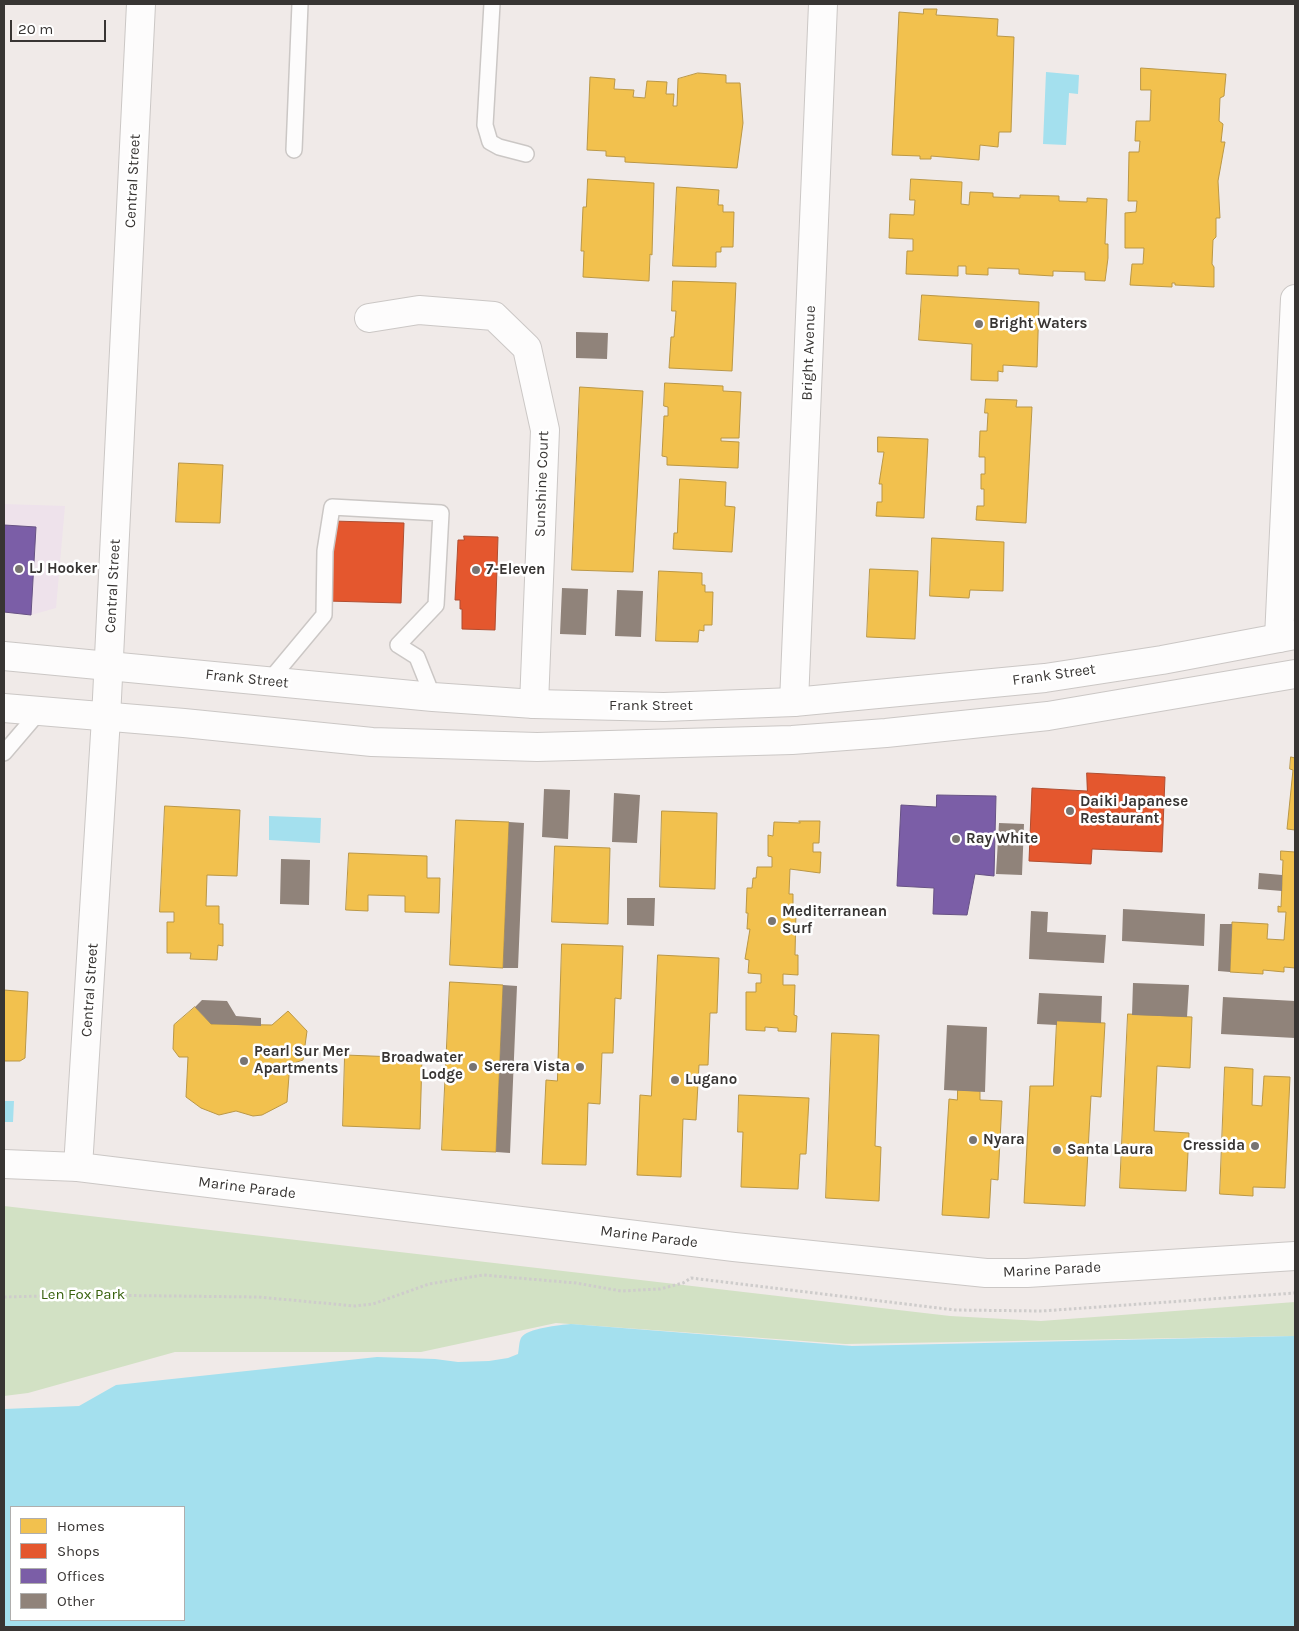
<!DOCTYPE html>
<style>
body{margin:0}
#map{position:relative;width:1299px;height:1631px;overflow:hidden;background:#f0eae8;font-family:Karla,sans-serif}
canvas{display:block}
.frame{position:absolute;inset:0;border:5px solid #383533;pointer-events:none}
.legend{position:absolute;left:10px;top:1506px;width:175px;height:115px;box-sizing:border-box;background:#fff;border:1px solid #afaead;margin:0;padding:6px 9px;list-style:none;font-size:15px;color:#383533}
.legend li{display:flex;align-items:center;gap:10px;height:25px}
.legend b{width:25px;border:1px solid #afaead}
.scale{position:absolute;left:10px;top:20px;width:96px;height:22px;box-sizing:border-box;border:2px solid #383533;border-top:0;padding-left:6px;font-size:15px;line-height:18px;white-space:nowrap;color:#383533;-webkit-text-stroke:4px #fff;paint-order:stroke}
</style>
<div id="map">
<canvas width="1299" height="1631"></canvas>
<div class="frame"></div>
<ul class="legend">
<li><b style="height:14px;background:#f2c14e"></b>Homes</li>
<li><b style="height:14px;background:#e4572e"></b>Shops</li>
<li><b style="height:14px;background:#7b5ea7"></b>Offices</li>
<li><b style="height:14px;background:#90837a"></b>Other</li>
</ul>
<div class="scale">20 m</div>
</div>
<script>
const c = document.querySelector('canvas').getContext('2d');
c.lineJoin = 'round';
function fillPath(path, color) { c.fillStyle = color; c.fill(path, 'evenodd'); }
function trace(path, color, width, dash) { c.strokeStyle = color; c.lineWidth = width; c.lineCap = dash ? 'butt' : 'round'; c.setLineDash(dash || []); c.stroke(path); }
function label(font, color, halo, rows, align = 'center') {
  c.font = font + ' Karla,sans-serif'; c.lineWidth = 5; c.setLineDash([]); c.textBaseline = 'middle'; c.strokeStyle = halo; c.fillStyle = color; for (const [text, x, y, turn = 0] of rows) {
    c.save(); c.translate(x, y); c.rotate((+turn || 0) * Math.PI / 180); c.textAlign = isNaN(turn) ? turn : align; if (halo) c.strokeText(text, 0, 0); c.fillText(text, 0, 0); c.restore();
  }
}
fillPath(new Path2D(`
 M 4,504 L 65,506 L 56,608 L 31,615 L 4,613 Z`), '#eee2eb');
fillPath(new Path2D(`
 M 4,1206 L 950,1316 L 1041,1321 L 1295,1302 L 1295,1336 L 845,1344 L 556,1323 L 421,1352 L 175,1352 L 28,1393 L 4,1396 Z`), '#d2e1c4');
fillPath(new Path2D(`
 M 1046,72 L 1079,75 L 1078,94 L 1069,93 L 1066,145 L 1043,144 Z
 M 269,816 L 321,818 L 320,843 L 269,840 Z
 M 4,1101 L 14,1101 L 13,1122 L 4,1122 Z
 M 571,1324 L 852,1346 L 1295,1336 L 1295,1627 L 4,1627 L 4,1409 L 79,1406 L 116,1385 L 377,1357 L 435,1359 L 458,1362 L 489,1361 L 508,1358 L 518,1354 C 519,1349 519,1342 521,1338 C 527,1328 560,1325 571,1324 ZM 11,1507 L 184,1507 L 184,1620 L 11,1620 Z`), '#a4e0ee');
const homes = new Path2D(`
 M 924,9 L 937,9 L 936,15 L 998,19 L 997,36 L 1014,37 L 1011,132 L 999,132 L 998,147 L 980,145 L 979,160 L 931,156 L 931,159 L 920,159 L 920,156 L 892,155 L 899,12 L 923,14 Z
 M 1141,68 L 1226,74 L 1224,96 L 1220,98 L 1219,121 L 1223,124 L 1221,142 L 1225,142 L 1218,181 L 1220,218 L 1216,218 L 1216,237 L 1213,240 L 1212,264 L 1214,267 L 1214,287 L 1175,285 L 1175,283 L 1172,283 L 1172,287 L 1130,285 L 1132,264 L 1143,264 L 1144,248 L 1125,248 L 1125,213 L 1136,212 L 1137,201 L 1128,201 L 1129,152 L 1139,152 L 1140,141 L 1135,141 L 1136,121 L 1150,121 L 1151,90 L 1141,90 Z
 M 698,73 L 726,75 L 726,83 L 740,83 L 743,123 L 737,168 L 625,162 L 625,157 L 606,156 L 606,151 L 587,150 L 590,77 L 615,79 L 614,89 L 634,90 L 633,97 L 645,98 L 647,81 L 667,82 L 666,94 L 674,94 L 673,106 L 677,106 L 678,79 Z
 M 588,179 L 654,183 L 652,255 L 650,254 L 649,281 L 583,277 L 584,251 L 581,251 L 583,207 L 586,207 Z
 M 911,179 L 962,182 L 961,204 L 969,205 L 970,192 L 993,193 L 993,197 L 1020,198 L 1020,195 L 1059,196 L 1059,201 L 1087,202 L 1087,198 L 1107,199 L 1105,244 L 1108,244 L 1108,258 L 1105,281 L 1085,280 L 1085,272 L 1053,271 L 1053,276 L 1019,274 L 1019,269 L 988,268 L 988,275 L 966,274 L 966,266 L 958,266 L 958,276 L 906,274 L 907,251 L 913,251 L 913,239 L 889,238 L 890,214 L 914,215 L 915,200 L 910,200 Z
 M 677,187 L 719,190 L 718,205 L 723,205 L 723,212 L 734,212 L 733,247 L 721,247 L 721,252 L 716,252 L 716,267 L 673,266 Z
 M 673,281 L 736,283 L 732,371 L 669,368 L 671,337 L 674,337 L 676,311 L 672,311 Z
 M 922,295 L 1039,302 L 1037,367 L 1003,365 L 1003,372 L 998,371 L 998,381 L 971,380 L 972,344 L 919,340 Z
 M 665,383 L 723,386 L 723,391 L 741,392 L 739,438 L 721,438 L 721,441 L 739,442 L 738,468 L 667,465 L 667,457 L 662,456 L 664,416 L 668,416 L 668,407 L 664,406 Z
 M 580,387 L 643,391 L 633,572 L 572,570 Z
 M 986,399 L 1017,400 L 1016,407 L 1032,407 L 1026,523 L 976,520 L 977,506 L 984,506 L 984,489 L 981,489 L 981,474 L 985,474 L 985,457 L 979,457 L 980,431 L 987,431 L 988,413 L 985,413 Z
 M 878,437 L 928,439 L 924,518 L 876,516 L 877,502 L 882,502 L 882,484 L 879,484 L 884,452 L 878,452 Z
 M 179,463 L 223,465 L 220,523 L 176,522 Z
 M 680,479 L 726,482 L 725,506 L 735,507 L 732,552 L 673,549 L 674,533 L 677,533 Z
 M 932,538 L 1004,542 L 1003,591 L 970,590 L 969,598 L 930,596 Z
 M 870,569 L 918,571 L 915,639 L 867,637 Z
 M 659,571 L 702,573 L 702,585 L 705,585 L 705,592 L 713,592 L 712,625 L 704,625 L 704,631 L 699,630 L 698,642 L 656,641 Z
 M 1291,757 L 1295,758 L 1295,830 L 1287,829 L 1293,770 L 1290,769 Z
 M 165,806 L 240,810 L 237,876 L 207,875 L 206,906 L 219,906 L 219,924 L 223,924 L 223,946 L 218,945 L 217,960 L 190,959 L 191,953 L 167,953 L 167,922 L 174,922 L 174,912 L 160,912 Z
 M 662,811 L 717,813 L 715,889 L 660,887 Z
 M 456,820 L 509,822 L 503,968 L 450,965 Z
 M 799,821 L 820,821 L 819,843 L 813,843 L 813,852 L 821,852 L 820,873 L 790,869 L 789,894 L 793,894 L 793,910 L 796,911 L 795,955 L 798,955 L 798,975 L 783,974 L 783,985 L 795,985 L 794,1015 L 797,1016 L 796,1032 L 778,1031 L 778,1028 L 765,1027 L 765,1031 L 746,1030 L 746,992 L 756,992 L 756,983 L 761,983 L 761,974 L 748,973 L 749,960 L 745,959 L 750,929 L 747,929 L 748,913 L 746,913 L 747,888 L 752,888 L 753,878 L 756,878 L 757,867 L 772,867 L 772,857 L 768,856 L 768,835 L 773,836 L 774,822 L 800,823 Z
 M 555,846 L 610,848 L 608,924 L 552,922 Z
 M 1281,851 L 1295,852 L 1295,968 L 1284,967 L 1284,972 L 1263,970 L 1263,974 L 1230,972 L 1232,922 L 1268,924 L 1267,939 L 1284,940 L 1286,912 L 1278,912 L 1278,906 L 1281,907 L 1283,860 L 1281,860 Z
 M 349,853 L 427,856 L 427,878 L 440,878 L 439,913 L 405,912 L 405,896 L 368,895 L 368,911 L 346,910 Z
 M 562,944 L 623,946 L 621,999 L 615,998 L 613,1053 L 602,1053 L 600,1104 L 588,1103 L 586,1165 L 542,1164 L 546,1080 L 557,1081 Z
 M 658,955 L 719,958 L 717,1013 L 710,1013 L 708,1065 L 699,1065 L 696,1120 L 683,1119 L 681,1177 L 637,1175 L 640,1095 L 651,1096 Z
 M 450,982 L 503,985 L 496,1152 L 442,1150 Z
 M 4,990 L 28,992 L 25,1058 L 20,1061 L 4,1061 Z
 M 195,1007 L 211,1024 L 272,1025 L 288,1011 L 307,1031 L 303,1060 L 294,1063 L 290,1062 L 287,1102 L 262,1115 L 253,1116 L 236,1111 L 219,1115 L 201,1108 L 186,1097 L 188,1057 L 179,1057 L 173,1049 L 174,1025 Z
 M 1128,1014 L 1192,1017 L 1190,1068 L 1157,1066 L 1154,1131 L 1189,1133 L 1186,1191 L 1120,1188 Z
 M 1057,1021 L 1105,1023 L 1101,1097 L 1091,1096 L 1085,1206 L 1024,1203 L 1030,1086 L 1053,1086 Z
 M 832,1033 L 879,1035 L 875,1146 L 881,1147 L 879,1201 L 826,1198 Z
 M 345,1055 L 422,1058 L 420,1129 L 343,1126 Z
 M 1225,1067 L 1253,1069 L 1252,1105 L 1262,1106 L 1264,1076 L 1290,1077 L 1285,1188 L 1253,1187 L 1253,1196 L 1220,1194 Z
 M 958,1090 L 980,1091 L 980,1100 L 1002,1101 L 998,1180 L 991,1179 L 989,1218 L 942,1215 L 949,1099 L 957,1100 Z
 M 739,1095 L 809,1098 L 806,1154 L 800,1154 L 798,1189 L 741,1187 L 743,1132 L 738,1132 Z`);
fillPath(homes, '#f2c14e');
trace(homes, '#ba9746', 1);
const shops = new Path2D(`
 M 332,521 L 404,523 L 401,603 L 327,601 Z
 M 464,536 L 498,537 L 495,630 L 462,629 L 462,609 L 460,609 L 460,600 L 455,600 L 458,540 L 464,540 Z
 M 1087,773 L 1165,777 L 1162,852 L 1092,849 L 1091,864 L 1029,861 L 1032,788 L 1087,791 Z`);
fillPath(shops, '#e4572e');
trace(shops, '#b04d30', 1);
const offices = new Path2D(`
 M 4,525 L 36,527 L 31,615 L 4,612 Z
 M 937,795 L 996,796 L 994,876 L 975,874 L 967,915 L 933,914 L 934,888 L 897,886 L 901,805 L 936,807 Z`);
fillPath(offices, '#7b5ea7');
trace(offices, '#675284', 1);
fillPath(new Path2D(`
 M 576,332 L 608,333 L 607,359 L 576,358 Z
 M 562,588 L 588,589 L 586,635 L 560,634 Z
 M 617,590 L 643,591 L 641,637 L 615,636 Z
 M 544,789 L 570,790 L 568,839 L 542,837 Z
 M 614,793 L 640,795 L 637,843 L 612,842 Z
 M 509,822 L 524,823 L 518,968 L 503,968 Z
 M 999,823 L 1024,824 L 1022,875 L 996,874 Z
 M 281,859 L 310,860 L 309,905 L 280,904 Z
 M 1259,873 L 1282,875 L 1282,891 L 1258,889 Z
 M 627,898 L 655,898 L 654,926 L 627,925 Z
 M 1123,909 L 1205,914 L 1204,946 L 1122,941 Z
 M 1031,911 L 1048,912 L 1047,932 L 1106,935 L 1104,963 L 1029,959 Z
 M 1220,924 L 1232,924 L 1230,972 L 1218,971 Z
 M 1133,983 L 1189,985 L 1187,1017 L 1132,1015 Z
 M 503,985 L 517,986 L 510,1153 L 496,1152 Z
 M 1039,993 L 1102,996 L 1101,1023 L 1057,1021 L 1057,1025 L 1037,1024 Z
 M 1223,997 L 1295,1001 L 1295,1038 L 1221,1034 Z
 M 202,1000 L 227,1001 L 236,1016 L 261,1018 L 261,1026 L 211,1024 L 195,1007 Z
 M 947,1025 L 987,1027 L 985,1092 L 944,1090 Z`), '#90837a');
const lane = new Path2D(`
 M 492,4 L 485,125 L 490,142 L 499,147 L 526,154
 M 294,150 L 300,4
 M 269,681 L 324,615 L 325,551 L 332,507 L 441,513 L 436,605 L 398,645 L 417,657 L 433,697
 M 4,753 L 39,712`);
const street = new Path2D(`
 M 369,318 L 419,310 L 494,316 L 527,348 L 545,430 L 534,704
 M 1279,638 L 1295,299
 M 794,702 L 823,4
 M 78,1167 L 106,718`);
const secondary = new Path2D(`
 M 106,718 L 141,4
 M 4,1164 L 78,1167 L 734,1247 L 986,1273 L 1027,1273 L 1295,1256`);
const highway = new Path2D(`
 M 4,656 L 433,697 L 534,704 L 664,707 L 794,702 L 1045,678 L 1162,660 L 1295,635
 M 4,708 L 184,723 L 372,742 L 537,747 L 792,740 L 886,733 L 1048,716 L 1295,674`);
trace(lane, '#cbc7c5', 18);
trace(street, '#cbc7c5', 30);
trace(secondary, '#cbc7c5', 30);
trace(highway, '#cbc7c5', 30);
trace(new Path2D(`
 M 4,1297 L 84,1295 L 258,1297 L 355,1306 L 373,1304 L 429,1284 L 483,1275 L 576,1283 L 621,1291 L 660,1289 L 683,1283 L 691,1278 L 955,1310 L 1042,1311 L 1295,1293`), '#cecccb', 3, [2.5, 2.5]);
trace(lane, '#fdfcfc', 15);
trace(street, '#fdfcfc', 28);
trace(secondary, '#fdfcfc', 28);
trace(highway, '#fdfcfc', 28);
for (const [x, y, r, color] of [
 [979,324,5,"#787472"],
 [19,569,5,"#787472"],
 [476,570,5,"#787472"],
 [1070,811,5,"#787472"],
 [956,839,5,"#787472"],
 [772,921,5,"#787472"],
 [244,1061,5,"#787472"],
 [473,1067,5,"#787472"],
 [580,1067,5,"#787472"],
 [675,1080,5,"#787472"],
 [973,1140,5,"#787472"],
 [1255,1146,5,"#787472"],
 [1057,1150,5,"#787472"]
]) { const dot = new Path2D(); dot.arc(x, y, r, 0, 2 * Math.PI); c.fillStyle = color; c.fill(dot); trace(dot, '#fff', 2); }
label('15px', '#383533', '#fff', [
 ["Central Street",133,181,-87],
 ["Bright Avenue",809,353,-88],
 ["Sunshine Court",542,484,-88],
 ["Central Street",113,586,-87],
 ["Frank Street",1054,675,-8],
 ["Frank Street",247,679,6],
 ["Frank Street",651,706],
 ["Central Street",90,990,-86],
 ["Marine Parade",247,1188,7],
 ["Marine Parade",649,1237,7],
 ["Marine Parade",1052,1270,-3]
]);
label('bold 15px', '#383533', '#fff', [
 ["Bright Waters",989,324],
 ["LJ Hooker",29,569],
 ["7-Eleven",486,570],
 ["Daiki Japanese",1080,802],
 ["Restaurant",1080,819],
 ["Ray White",966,839],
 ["Mediterranean",782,912],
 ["Surf",782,929],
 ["Pearl Sur Mer",254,1052],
 ["Apartments",254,1069],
 ["Broadwater",463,1058,"right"],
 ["Lodge",463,1075,"right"],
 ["Serera Vista",570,1067,"right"],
 ["Lugano",685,1080],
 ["Nyara",983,1140],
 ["Cressida",1245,1146,"right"],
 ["Santa Laura",1067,1150]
], 'left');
label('15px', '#38610d', '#fff', [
 ["Len Fox Park",83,1295]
]);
</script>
